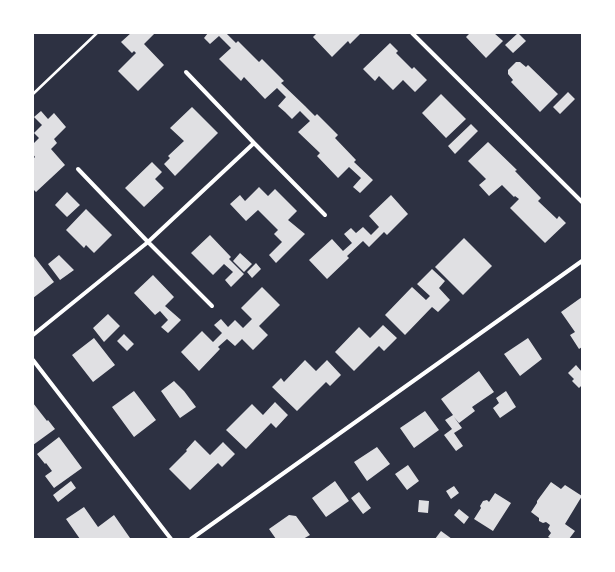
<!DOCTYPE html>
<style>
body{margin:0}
#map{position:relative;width:615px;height:572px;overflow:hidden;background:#2d3142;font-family:Jost,sans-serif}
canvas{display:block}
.frame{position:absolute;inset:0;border:34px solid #fff;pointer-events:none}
</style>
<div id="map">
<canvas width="615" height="572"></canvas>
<div class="frame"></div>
</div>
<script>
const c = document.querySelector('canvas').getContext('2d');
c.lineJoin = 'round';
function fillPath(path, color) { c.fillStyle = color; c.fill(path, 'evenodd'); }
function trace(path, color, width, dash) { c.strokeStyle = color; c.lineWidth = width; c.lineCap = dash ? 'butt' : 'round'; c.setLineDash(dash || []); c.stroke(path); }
fillPath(new Path2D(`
 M 131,33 L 155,33 L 144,44 L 164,65 L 138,91 L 118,71 L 136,53 L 134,51 L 132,53 L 121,42 Z
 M 208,33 L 226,33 L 236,43 L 238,41 L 259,62 L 262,59 L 284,81 L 281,83 L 305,106 L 315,116 L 317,114 L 338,135 L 335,138 L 356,160 L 354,162 L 373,180 L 360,193 L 353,187 L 361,178 L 349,167 L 338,178 L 317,156 L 320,153 L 298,132 L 310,121 L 300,111 L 292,119 L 285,112 L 278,106 L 286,97 L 277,88 L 265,99 L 244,77 L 241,81 L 219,59 L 231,48 L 219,36 L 210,44 L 204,38 Z
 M 317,33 L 361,33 L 350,44 L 348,41 L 332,57 L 313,37 Z
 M 470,33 L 494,33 L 503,41 L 486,58 L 466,37 Z
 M 518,33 L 526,41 L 513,53 L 505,45 Z
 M 390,43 L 398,51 L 396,53 L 412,69 L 414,67 L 427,80 L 415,92 L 403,80 L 393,90 L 379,76 L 375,81 L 363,69 Z
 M 516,62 L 520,62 L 526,67 L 528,65 L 558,94 L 540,112 L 511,82 L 513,80 L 508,74 L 508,70 Z
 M 568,92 L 575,99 L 560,114 L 553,107 Z
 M 441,94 L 466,119 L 446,138 L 422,113 Z
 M 192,107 L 218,133 L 175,176 L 164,164 L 170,158 L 168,156 L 184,141 L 170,128 Z
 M 41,111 L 48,119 L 54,113 L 66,127 L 54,139 L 57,143 L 51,149 L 65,165 L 36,192 L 33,189 L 33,159 L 35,157 L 33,154 L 33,144 L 39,138 L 34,133 L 42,125 L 34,117 Z
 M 471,124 L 478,131 L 455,154 L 448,146 Z
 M 488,142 L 517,170 L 515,171 L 541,198 L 538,201 L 557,219 L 559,216 L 566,223 L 545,243 L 510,208 L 519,199 L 515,196 L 514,197 L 502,185 L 489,196 L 479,185 L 486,179 L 468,161 Z
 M 152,162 L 162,172 L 155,179 L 164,188 L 144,207 L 125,188 Z
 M 259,187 L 268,196 L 275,189 L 297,211 L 288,220 L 305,234 L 276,263 L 269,255 L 282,242 L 274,234 L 278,230 L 258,210 L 246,221 L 230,204 L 240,195 L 245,201 Z
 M 67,192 L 80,205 L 67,217 L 55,205 Z
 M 391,195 L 408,214 L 387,235 L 384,232 L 369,247 L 363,241 L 347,256 L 349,258 L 327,279 L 309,260 L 332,239 L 343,251 L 352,243 L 344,234 L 351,228 L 356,233 L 363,227 L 371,235 L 379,227 L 369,216 Z
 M 86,209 L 112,235 L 94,253 L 86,245 L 84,248 L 66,230 Z
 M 210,235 L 231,257 L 229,259 L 244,274 L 231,287 L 225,280 L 233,272 L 224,264 L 213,275 L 191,253 Z
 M 464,238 L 492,266 L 463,295 L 435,267 Z
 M 240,253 L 252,264 L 244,272 L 233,261 Z
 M 33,255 L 54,282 L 33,298 Z
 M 59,255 L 74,270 L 60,280 L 48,264 Z
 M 256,263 L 261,269 L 252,278 L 247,272 Z
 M 432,269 L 445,281 L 439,288 L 450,300 L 438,312 L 432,307 L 405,335 L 385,315 L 412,287 L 426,300 L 430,296 L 417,284 Z
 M 153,275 L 174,297 L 165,306 L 181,320 L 168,333 L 161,327 L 168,320 L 160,311 L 155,315 L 134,293 Z
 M 262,287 L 280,305 L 259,326 L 268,335 L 253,350 L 242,339 L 235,346 L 227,339 L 218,347 L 220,349 L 199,371 L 181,352 L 202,331 L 213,342 L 222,333 L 214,325 L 221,319 L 228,327 L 235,320 L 243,328 L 252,319 L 241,308 Z
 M 582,297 L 582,347 L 579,349 L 570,335 L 575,332 L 561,312 Z
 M 108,314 L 120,326 L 104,342 L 93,328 Z
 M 383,325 L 397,338 L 384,351 L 379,346 L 354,371 L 335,352 L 359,327 L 370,338 Z
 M 124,334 L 134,344 L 127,351 L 117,341 Z
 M 94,338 L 115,365 L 93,382 L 72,355 Z
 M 528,338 L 542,359 L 520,376 L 504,354 Z
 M 305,360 L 316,371 L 327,360 L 341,375 L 330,386 L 326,382 L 297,411 L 272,387 L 281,378 L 284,382 Z
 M 576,365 L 582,372 L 582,385 L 579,388 L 572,381 L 574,379 L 568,373 Z
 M 479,371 L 494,392 L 472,407 L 475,411 L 459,423 L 454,417 L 462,428 L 454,433 L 463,446 L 456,451 L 444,435 L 452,429 L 445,420 L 453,415 L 441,399 Z
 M 174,381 L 184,391 L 196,407 L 180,418 L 161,391 Z
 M 134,391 L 156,420 L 134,437 L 112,407 Z
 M 506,391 L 516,407 L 500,418 L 493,408 L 499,403 L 496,398 Z
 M 275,402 L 288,415 L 276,428 L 271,423 L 246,449 L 226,430 L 252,404 L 263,415 Z
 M 33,403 L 47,421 L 48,420 L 55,429 L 33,445 Z
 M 425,411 L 439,430 L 414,448 L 400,428 Z
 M 59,437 L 82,468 L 54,488 L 45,476 L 52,471 L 46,463 L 45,464 L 37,454 Z
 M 195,440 L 210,455 L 223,442 L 235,454 L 222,467 L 218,463 L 190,490 L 169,469 L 187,451 L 186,450 Z
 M 377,447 L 390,464 L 367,481 L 354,462 Z
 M 408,465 L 419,481 L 407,490 L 395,474 Z
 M 71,481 L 76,488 L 58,502 L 53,495 Z
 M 335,481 L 349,501 L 326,517 L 312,498 Z
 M 551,482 L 561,489 L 565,485 L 582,496 L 565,524 L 575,531 L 569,539 L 552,539 L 548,537 L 551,533 L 548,529 L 550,525 L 546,522 L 543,523 L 539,521 L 539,518 L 531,512 L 537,503 L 537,501 Z
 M 454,486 L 459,493 L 451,499 L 446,491 Z
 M 359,492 L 371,508 L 363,514 L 351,498 Z
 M 495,493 L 511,503 L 493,531 L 474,519 L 481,508 L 480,506 L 483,501 L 487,500 L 489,502 Z
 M 419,500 L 429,501 L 428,513 L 418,512 Z
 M 84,507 L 98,527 L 114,515 L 130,538 L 128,539 L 80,539 L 66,519 Z
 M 459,509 L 469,517 L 464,524 L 454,515 Z
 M 289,515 L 296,516 L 310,535 L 303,539 L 276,539 L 269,529 Z
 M 441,531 L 452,539 L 435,539 Z`), '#e0e0e3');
trace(new Path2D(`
 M 33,94 L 97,33`), '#fff', 2.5);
trace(new Path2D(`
 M 412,33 L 582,202
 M 254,143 L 325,215
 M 78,169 L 148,242 L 212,306
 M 33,335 L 148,242 L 254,143 L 186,72
 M 33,360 L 171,539
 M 191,539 L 582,261`), '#fff', 4);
</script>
